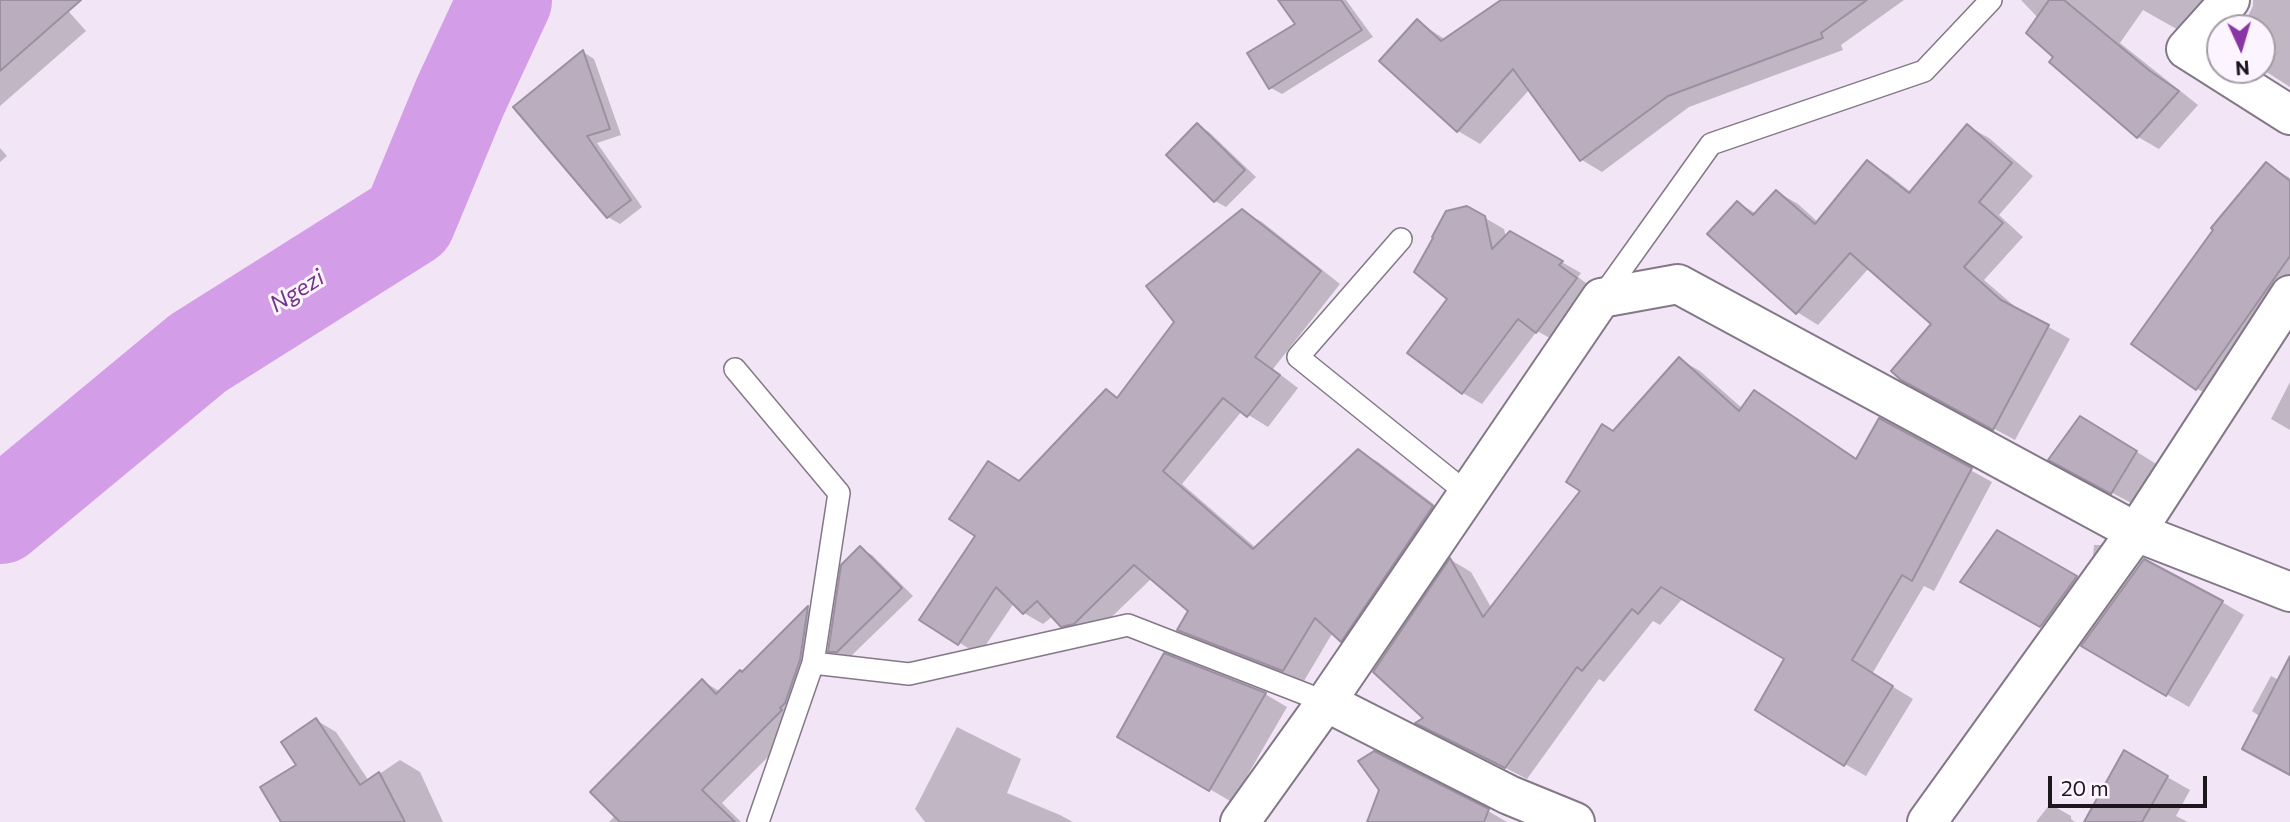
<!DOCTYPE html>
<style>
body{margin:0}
#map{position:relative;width:2290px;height:822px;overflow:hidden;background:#f2e5f6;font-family:Commissioner,sans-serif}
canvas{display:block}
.north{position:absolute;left:2206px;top:14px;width:70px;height:70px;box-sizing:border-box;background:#fcf5ff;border:2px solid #a29ca5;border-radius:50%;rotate:176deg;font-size:19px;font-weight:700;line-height:28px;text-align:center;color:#1b171d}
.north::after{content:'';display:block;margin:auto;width:24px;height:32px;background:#8935a3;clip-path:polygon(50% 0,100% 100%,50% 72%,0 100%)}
.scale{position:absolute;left:2048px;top:776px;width:159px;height:32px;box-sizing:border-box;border:4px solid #1b171d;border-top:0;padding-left:9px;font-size:21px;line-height:24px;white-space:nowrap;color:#1b171d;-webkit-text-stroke:5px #fcf5ff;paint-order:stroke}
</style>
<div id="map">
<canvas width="2290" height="822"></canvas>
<div class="north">N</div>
<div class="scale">20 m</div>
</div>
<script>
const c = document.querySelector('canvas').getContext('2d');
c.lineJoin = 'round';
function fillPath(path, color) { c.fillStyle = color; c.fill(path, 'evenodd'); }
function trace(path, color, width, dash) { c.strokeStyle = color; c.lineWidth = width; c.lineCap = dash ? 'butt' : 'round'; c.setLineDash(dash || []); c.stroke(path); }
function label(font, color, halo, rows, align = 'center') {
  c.font = font + ' Commissioner,sans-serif'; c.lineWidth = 6; c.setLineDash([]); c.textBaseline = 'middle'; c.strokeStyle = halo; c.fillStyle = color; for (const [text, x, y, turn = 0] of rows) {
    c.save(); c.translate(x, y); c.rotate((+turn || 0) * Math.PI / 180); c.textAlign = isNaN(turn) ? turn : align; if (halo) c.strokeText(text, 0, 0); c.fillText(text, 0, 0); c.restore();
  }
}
fillPath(new Path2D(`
 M 0,0 L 67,0 L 62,4 L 86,31 L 0,106 Z
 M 1311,0 L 1346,0 L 1373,37 L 1282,94 L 1271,88 L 1297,24 Z
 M 1629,0 L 1904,0 L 1841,45 L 1843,50 L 1689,107 L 1602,172 L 1582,160 L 1530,89 L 1480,144 L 1458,131 L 1417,21 L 1446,40 Z
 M 2021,0 L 2232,0 L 2196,40 L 2143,10 L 2120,43 L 2198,105 L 2159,149 L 2138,137 L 2051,62 L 2056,57 L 2041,21 Z
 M 2253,0 L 2290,0 L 2290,87 L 2262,69 L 2262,28 L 2237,28 L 2248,16 L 2253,6 Z
 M 583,52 L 594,59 L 621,135 L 597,143 L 642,207 L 620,224 L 608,217 L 515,107 Z
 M 1198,125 L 1209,132 L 1256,177 L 1226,207 L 1215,201 Z
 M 1967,126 L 1989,138 L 2033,176 L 1999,215 L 2023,237 L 1984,280 L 2020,311 L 2070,339 L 2015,440 L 1924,391 L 1934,323 L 1869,268 L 1818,325 L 1797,312 L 1738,203 L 1757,214 L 1777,192 L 1798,204 L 1819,223 L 1867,162 L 1888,174 L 1912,193 Z
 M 0,148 L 7,156 L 0,162 Z
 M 2266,164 L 2290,178 L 2290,280 L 2219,401 L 2196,388 Z
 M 1466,207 L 1504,229 L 1506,237 L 1511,233 L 1581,273 L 1578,277 L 1595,290 L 1557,342 L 1537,331 L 1482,404 L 1463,393 L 1450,299 Z
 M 1242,211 L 1262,222 L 1340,284 L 1273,369 L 1298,388 L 1268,427 L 1242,411 L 1182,484 L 1256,548 L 1358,451 L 1378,462 L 1452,518 L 1361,651 L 1342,640 L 1333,632 L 1304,681 L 1199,641 L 1180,630 L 1190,611 L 1152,578 L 1094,634 L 1082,637 L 1062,625 L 1053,616 L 1043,624 L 1024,613 L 1014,603 L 979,655 L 922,619 L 1020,482 L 1106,391 L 1119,398 L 1177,322 Z
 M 1679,359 L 1700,371 L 1743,409 L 1755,392 L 1857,460 L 1880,420 L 1992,482 L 1934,591 L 1924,586 L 1872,674 L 1913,699 L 1866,776 L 1845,764 L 1787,658 L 1683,598 L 1660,625 L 1653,621 L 1604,682 L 1599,679 L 1527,779 L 1439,734 L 1426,718 L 1451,560 L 1471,572 L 1492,609 L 1583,490 L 1614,433 Z
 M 2290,382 L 2290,430 L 2271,419 Z
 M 2103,431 L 2158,465 L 2135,505 L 2073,472 Z
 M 1998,533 L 2099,590 L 2064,639 L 1963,581 Z
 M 2094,545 L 2100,545 L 2111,552 L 2104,562 L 2093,556 Z
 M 860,549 L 872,555 L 913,596 L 849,658 L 842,657 L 830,651 Z
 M 2222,602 L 2244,615 L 2189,707 L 2083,646 Z
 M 809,609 L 829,620 L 821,672 L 806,715 L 800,721 L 802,723 L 722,803 L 741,822 L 609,822 L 616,815 L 702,681 L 721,692 L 743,674 Z
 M 2271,676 L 2290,686 L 2290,774 L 2261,717 L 2252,711 Z
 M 1265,694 L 1287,707 L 1232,802 L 1119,737 Z
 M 316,720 L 336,732 L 369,781 L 400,760 L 420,772 L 443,822 L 279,822 L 282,820 L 298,765 Z
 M 957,727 L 1021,759 L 1007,793 L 1060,815 L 1073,822 L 925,822 L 915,809 Z
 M 2125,753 L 2190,790 L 2176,816 L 2188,822 L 2086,822 Z
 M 2050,804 L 2071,816 L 2071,819 L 2075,822 L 2036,822 Z
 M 1488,811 L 1507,822 L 1369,822 Z`), '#0003');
trace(new Path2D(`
 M 0,517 L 198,353 L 409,220 L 460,97 L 505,0`), '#d49de7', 94);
const building = new Path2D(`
 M 0,0 L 81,0 L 0,71 Z
 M 1278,0 L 1341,0 L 1362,30 L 1269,89 L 1247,53 L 1295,24 Z
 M 1501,0 L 1867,0 L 1821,33 L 1823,38 L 1668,96 L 1580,161 L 1513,69 L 1457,132 L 1379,61 L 1417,19 L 1441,41 Z
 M 2049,0 L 2064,0 L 2150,71 L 2179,91 L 2137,138 L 2049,62 L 2053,57 L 2026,33 Z
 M 583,50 L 610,129 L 587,136 L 631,200 L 607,218 L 513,107 Z
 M 1197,123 L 1245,170 L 1214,202 L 1166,155 Z
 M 1967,124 L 2012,163 L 1979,202 L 2003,223 L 1964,267 L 2001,300 L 2049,325 L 1993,430 L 1901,380 L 1891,371 L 1931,324 L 1850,253 L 1796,314 L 1707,234 L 1737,201 L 1753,215 L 1776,190 L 1815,224 L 1867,160 L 1909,193 Z
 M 2266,162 L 2290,181 L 2290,256 L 2196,390 L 2131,344 L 2213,230 L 2211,228 Z
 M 1467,206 L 1485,216 L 1492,249 L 1510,231 L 1563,261 L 1559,265 L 1577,278 L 1536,333 L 1518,319 L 1462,394 L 1407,353 L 1447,299 L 1414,272 L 1433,238 L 1432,237 L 1446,211 Z
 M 1242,209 L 1321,271 L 1255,357 L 1280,375 L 1247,417 L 1223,398 L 1163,471 L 1253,549 L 1358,449 L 1433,506 L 1341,642 L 1315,618 L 1283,671 L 1177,630 L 1188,611 L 1134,565 L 1074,624 L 1061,627 L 1037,601 L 1023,614 L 996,587 L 958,645 L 919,620 L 975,536 L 949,519 L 988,461 L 1019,481 L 1106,389 L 1117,398 L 1174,322 L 1146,286 Z
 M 1679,357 L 1739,411 L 1754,390 L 1856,459 L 1879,418 L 1972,468 L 1912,581 L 1902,575 L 1852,660 L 1893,686 L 1844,766 L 1755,710 L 1784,659 L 1661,587 L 1638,614 L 1632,609 L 1582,671 L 1577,667 L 1505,768 L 1415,723 L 1423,718 L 1373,672 L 1450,558 L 1483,617 L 1580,491 L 1566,482 L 1602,424 L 1613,431 Z
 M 2080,416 L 2137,451 L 2111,494 L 2048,460 Z
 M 1997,530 L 2077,576 L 2040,627 L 1960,582 Z
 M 860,546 L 902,588 L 837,652 L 828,652 L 841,565 Z
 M 2144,559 L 2223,601 L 2166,696 L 2081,646 Z
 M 808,606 L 800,660 L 785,703 L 780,708 L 782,710 L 702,790 L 735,822 L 620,822 L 590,792 L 702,679 L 716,694 L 740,670 L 742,672 Z
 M 1164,653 L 1266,693 L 1209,791 L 1117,737 Z
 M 2290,656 L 2290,775 L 2242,749 Z
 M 316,718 L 360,785 L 379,772 L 405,822 L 281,822 L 260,787 L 296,765 L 281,742 Z
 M 2124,750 L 2168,776 L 2142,822 L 2084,822 Z
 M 1374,751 L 1489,809 L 1484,822 L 1367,822 L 1379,790 L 1358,761 Z`);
fillPath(building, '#baaebe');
trace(building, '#9b909f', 2);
const service = new Path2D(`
 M 1401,239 L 1298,357 L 1468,494
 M 1601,298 L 1711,144 L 1924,71 L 1991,0
 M 735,369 L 839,493 L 813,663 L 758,822
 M 813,663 L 909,674 L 1128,625 L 1326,702`);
const minor = new Path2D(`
 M 2230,0 L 2186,49 L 2290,115
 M 1326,702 L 1509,795 L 1575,822
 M 1240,822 L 1326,702 L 1601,298 L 1678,284 L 2136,532 L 2290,592
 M 1927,822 L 2136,532 L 2290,295`);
trace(service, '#837887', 24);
trace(minor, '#837887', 42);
trace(service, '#fff', 21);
trace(minor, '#fff', 38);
label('italic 23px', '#76338a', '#fcf5ff', [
 ["Ngezi",297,291,-32]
]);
</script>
